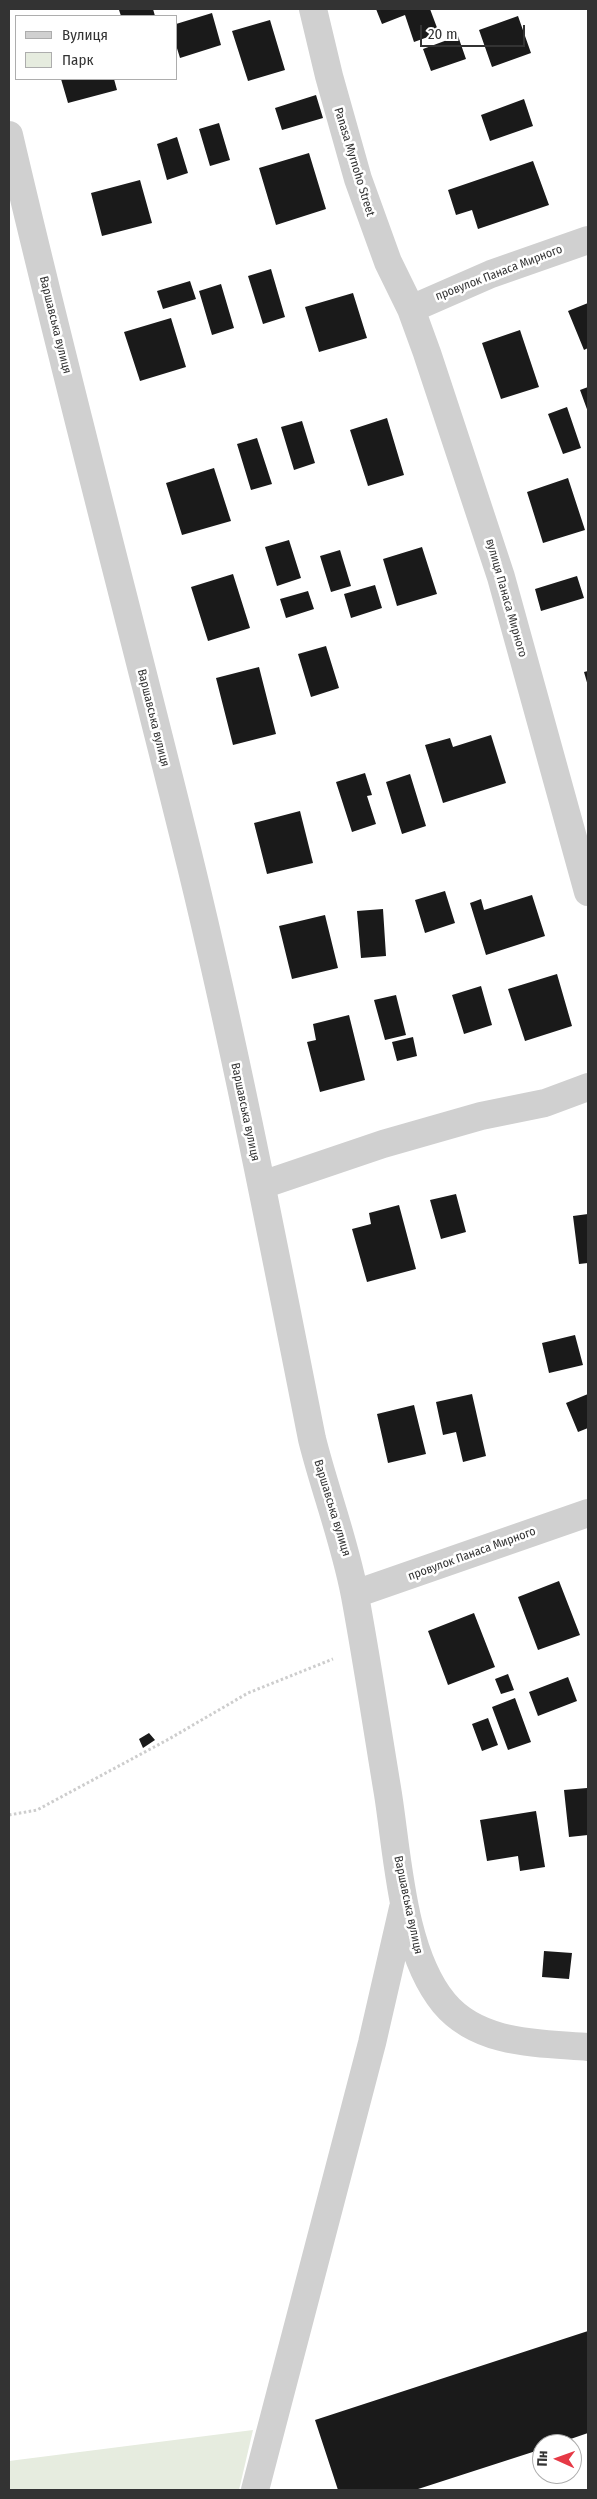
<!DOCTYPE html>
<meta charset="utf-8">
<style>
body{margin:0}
#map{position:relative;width:597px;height:2499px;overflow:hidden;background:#fff;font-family:"Fira Sans Condensed",sans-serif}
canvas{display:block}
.frame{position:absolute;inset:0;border:10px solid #333;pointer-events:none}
.legend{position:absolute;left:15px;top:15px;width:162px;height:65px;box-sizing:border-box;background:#fff;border:1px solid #adadad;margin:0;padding:6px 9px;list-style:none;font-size:15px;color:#333}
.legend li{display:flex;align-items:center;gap:10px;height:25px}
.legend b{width:25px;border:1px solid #adadad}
.north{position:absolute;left:532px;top:2434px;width:50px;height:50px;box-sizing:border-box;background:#fff;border:1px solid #adadad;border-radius:50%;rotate:272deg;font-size:14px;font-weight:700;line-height:20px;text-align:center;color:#333}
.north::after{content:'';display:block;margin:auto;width:18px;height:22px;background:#e63946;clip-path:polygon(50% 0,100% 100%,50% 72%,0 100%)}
.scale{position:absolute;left:420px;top:25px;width:105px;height:22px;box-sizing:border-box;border:2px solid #333;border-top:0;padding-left:6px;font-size:15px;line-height:18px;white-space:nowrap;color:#333;-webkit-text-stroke:4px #fff;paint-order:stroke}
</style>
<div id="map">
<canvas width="597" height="2499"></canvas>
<div class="frame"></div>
<ul class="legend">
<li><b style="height:6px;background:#d0d0d0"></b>Вулиця</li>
<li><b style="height:14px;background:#e6ecdf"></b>Парк</li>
</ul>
<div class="north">Пн</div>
<div class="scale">20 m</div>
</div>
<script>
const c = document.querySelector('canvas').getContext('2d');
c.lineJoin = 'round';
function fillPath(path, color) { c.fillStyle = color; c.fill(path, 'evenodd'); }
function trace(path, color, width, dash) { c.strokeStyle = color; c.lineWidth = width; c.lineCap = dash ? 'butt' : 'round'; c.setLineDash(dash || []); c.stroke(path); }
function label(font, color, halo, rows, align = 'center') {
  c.font = font + ' "Fira Sans Condensed",sans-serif'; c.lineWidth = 5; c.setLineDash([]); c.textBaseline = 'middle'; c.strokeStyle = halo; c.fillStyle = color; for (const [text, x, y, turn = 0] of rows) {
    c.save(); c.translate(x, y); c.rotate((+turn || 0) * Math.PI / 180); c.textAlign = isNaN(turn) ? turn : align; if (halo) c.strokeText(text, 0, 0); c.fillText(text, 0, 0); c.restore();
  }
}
fillPath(new Path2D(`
 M 253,2430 L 239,2490 L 9,2490 L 9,2461 Z`), '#e6ecdf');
fillPath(new Path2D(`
 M 124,9 L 153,9 L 155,16 L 121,16 L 119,10 Z
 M 376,9 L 430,9 L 439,33 L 414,42 L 405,15 L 382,24 Z
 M 212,13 L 221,45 L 180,58 L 176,45 L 176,24 Z
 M 518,16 L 531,53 L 492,67 L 479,30 Z
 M 270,20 L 285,70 L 248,81 L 232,31 Z
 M 458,36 L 466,59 L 431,71 L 423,49 Z
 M 61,79 L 114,79 L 117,90 L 68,103 Z
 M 316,95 L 323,118 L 282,130 L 275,108 Z
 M 524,99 L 533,126 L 490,141 L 481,115 Z
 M 219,123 L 230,160 L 210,166 L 199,129 Z
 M 177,137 L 188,173 L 167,180 L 157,144 Z
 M 309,153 L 326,209 L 276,225 L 259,168 Z
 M 533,161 L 549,205 L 478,229 L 472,210 L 456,215 L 448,190 Z
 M 140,180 L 152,223 L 102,236 L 91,193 Z
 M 271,269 L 285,317 L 263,324 L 248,276 Z
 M 190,281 L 196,299 L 163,309 L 157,291 Z
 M 221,284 L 234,328 L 212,335 L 199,291 Z
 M 353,293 L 367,338 L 319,352 L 305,307 Z
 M 588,303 L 588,348 L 584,350 L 568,311 Z
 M 171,318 L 186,367 L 140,381 L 124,332 Z
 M 520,330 L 539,387 L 501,399 L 482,343 Z
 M 588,387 L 588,412 L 580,390 Z
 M 567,407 L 581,448 L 563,454 L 548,414 Z
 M 387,418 L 404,475 L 368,486 L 350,430 Z
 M 302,421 L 315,463 L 294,470 L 281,427 Z
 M 257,438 L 272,484 L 251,490 L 237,444 Z
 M 214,468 L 231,521 L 182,535 L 166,483 Z
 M 568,478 L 585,530 L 543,543 L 527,492 Z
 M 289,540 L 301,578 L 277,586 L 265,547 Z
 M 422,547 L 437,594 L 397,606 L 383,559 Z
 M 340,550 L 351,586 L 331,592 L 320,556 Z
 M 233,574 L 250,628 L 208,641 L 191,587 Z
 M 577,576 L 584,598 L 541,611 L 535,589 Z
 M 375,585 L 382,608 L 351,618 L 344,594 Z
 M 308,591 L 314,609 L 286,618 L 280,599 Z
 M 326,646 L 339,688 L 311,697 L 298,654 Z
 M 259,667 L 276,734 L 233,745 L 216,678 Z
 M 588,671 L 588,686 L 584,672 Z
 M 491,735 L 506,783 L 443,803 L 425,745 L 450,738 L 453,747 Z
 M 365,773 L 372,795 L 367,796 L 376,824 L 352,832 L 336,782 Z
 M 410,774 L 426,826 L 402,834 L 386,782 Z
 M 300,811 L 313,863 L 267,874 L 254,823 Z
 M 445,891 L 455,923 L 425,933 L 415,900 Z
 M 532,895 L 545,936 L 486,955 L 470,903 L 481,899 L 484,910 Z
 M 383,909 L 386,956 L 361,958 L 357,911 Z
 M 325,915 L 338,968 L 292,979 L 279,926 Z
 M 557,974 L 572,1026 L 525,1041 L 508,989 Z
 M 481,986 L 492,1025 L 464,1034 L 452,995 Z
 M 396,995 L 406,1035 L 385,1040 L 374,1000 Z
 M 349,1015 L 365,1080 L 320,1092 L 307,1042 L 316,1040 L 313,1024 Z
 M 413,1037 L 417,1056 L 397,1061 L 392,1042 Z
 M 456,1194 L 466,1232 L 441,1239 L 430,1200 Z
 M 399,1205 L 416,1269 L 367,1282 L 352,1229 L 371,1224 L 369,1213 Z
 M 588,1214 L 588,1263 L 579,1264 L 573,1216 Z
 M 575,1335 L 583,1365 L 549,1373 L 542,1343 Z
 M 472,1394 L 486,1456 L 463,1462 L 456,1432 L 443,1435 L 436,1402 Z
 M 588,1394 L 588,1428 L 578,1432 L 566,1403 Z
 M 414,1405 L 426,1454 L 388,1463 L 377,1414 Z
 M 559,1581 L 580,1635 L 538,1650 L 518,1597 Z
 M 474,1613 L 495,1667 L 448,1685 L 428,1631 Z
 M 508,1674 L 514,1690 L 501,1694 L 495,1679 Z
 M 568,1677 L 577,1701 L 538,1716 L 529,1692 Z
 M 515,1698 L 531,1742 L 508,1750 L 492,1707 Z
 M 488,1718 L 498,1745 L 482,1751 L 472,1724 Z
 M 149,1733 L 155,1740 L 143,1748 L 139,1739 Z
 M 587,1788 L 588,1835 L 569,1837 L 564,1790 Z
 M 536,1811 L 545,1867 L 520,1871 L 518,1856 L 487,1861 L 480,1820 Z
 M 544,1951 L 572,1953 L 569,1979 L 542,1977 Z
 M 588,2331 L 588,2433 L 556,2444 L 542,2444 L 542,2449 L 415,2490 L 338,2490 L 315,2420 Z`), '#1a1a1a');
trace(new Path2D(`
 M 9,1815 L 37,1810 L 169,1739 L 248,1693 L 333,1659`), '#cdcdcd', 3, [2.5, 2.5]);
trace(new Path2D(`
 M 313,9 L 329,76 L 358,179 L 388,262 L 411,309 L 427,353 L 501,577 L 588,892
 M 9,135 C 66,380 131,622 191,866 C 237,1055 274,1247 312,1439 C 325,1491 345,1542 355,1596 C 367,1661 377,1728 388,1794 C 398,1858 402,1952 444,2003 C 479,2045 539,2043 588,2047
 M 411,309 L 491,274 L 588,240
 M 262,1185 L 383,1144 L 481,1116 L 545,1103 L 588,1087
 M 355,1594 L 588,1513
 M 255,2490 L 372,2043 L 403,1908`), '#d0d0d0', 28);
label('12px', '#333', '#fff', [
 ["Panasa Myrnoho Street",354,162,73],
 ["провулок Панаса Мирного",499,273,-21],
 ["Варшавська вулиця",55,325,76],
 ["вулиця Панаса Мирного",506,598,74],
 ["Варшавська вулиця",153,718,76],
 ["Варшавська вулиця",245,1112,78],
 ["Варшавська вулиця",332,1508,73],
 ["провулок Панаса Мирного",472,1554,-20],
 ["Варшавська вулиця",408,1905,78]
]);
</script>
